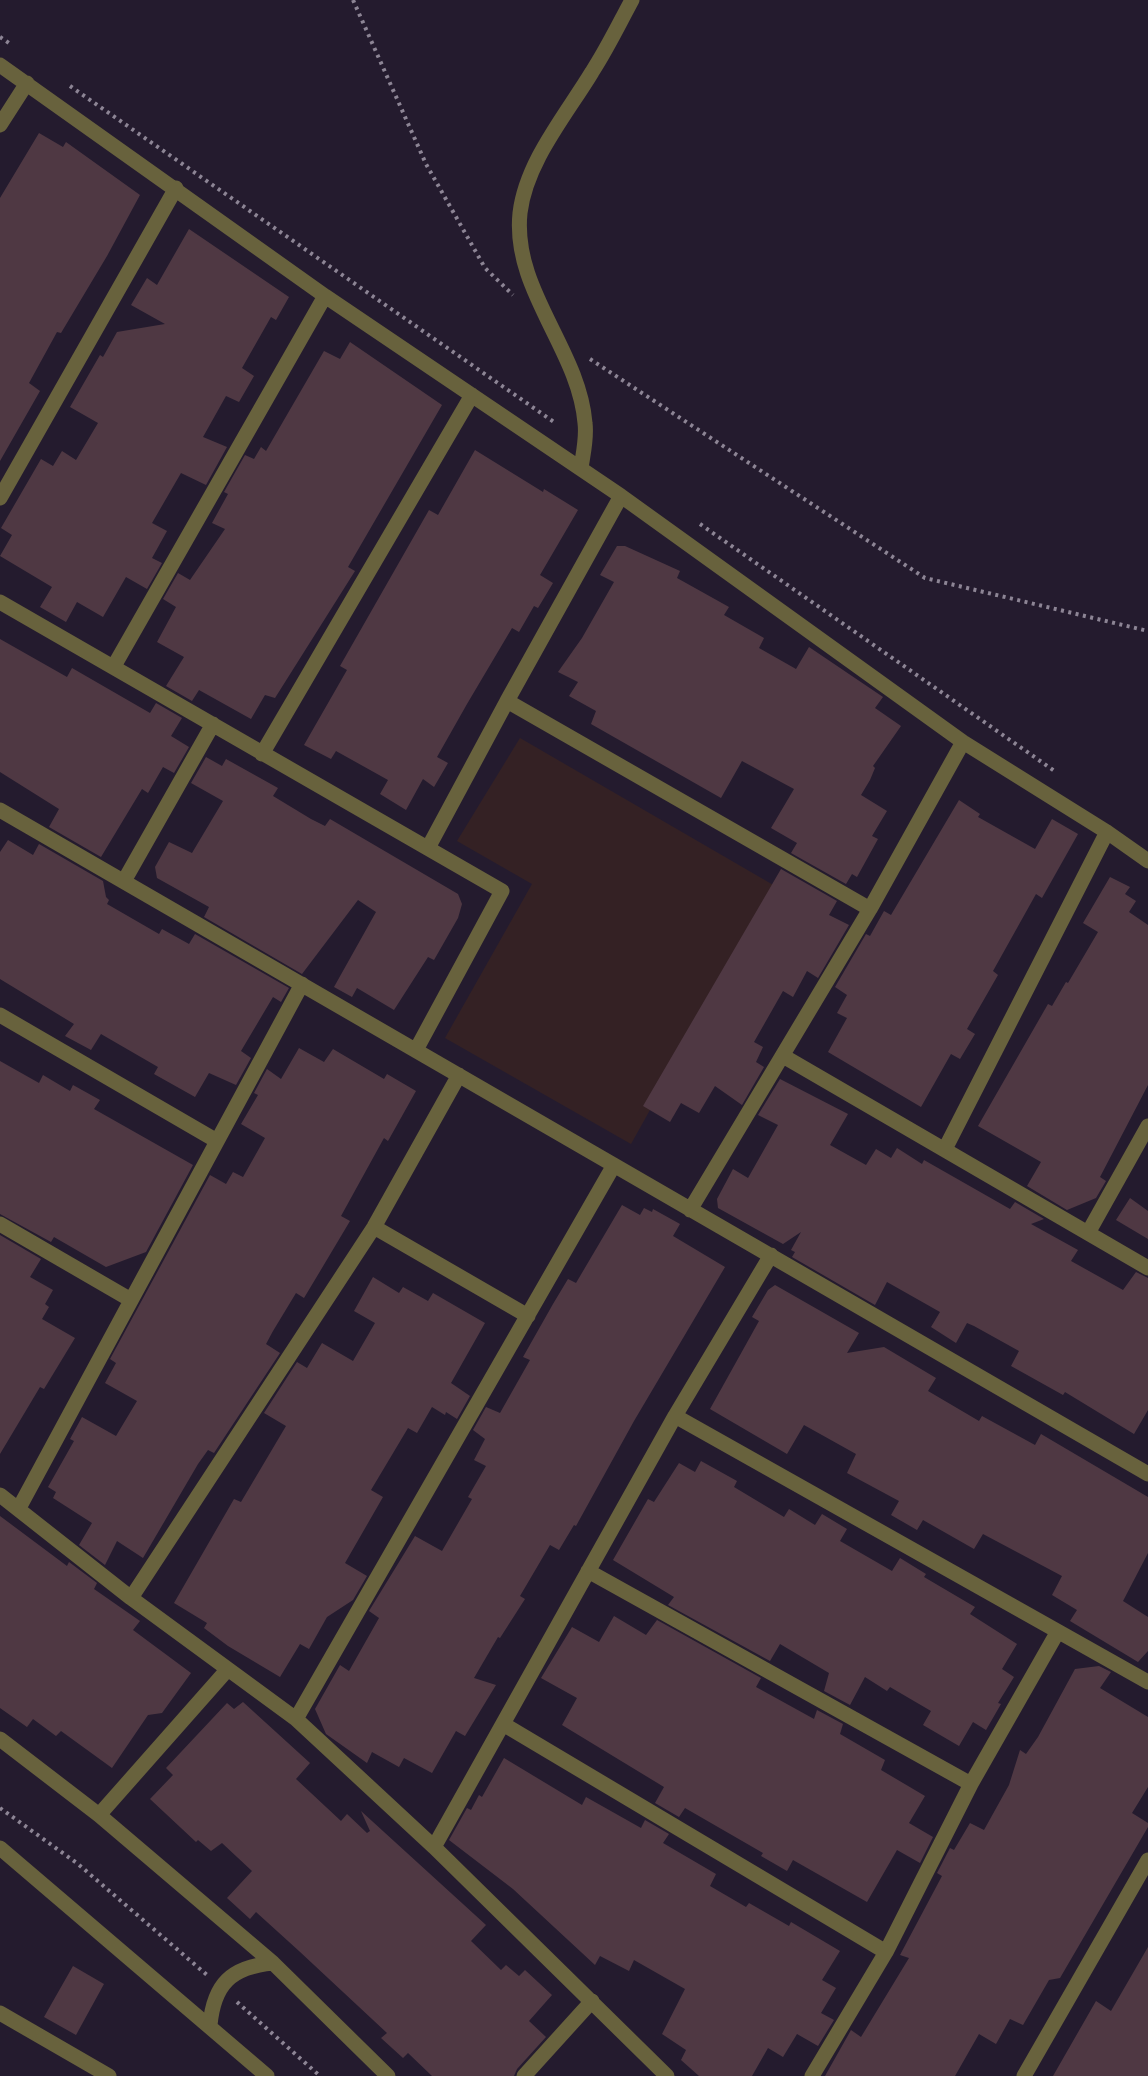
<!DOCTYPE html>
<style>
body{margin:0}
canvas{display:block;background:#241b2e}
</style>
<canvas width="1148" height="2076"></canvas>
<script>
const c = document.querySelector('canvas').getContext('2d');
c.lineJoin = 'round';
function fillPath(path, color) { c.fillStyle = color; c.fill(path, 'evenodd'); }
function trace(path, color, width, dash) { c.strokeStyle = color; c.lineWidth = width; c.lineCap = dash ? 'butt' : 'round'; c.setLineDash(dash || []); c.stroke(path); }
fillPath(new Path2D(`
 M 520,738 L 775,886 L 631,1144 L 445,1038 L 532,884 L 457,841 Z`), '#342124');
fillPath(new Path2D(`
 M 39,133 L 63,147 L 66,142 L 140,195 L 107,256 L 61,333 L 57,332 L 29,383 L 40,391 L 0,461 L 0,198 Z
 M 189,229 L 289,297 L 276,320 L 271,317 L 242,368 L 254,376 L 239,402 L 226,396 L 203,437 L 227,447 L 206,485 L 181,473 L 152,523 L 167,531 L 152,558 L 162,563 L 147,589 L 126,577 L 103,617 L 77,602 L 66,622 L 40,607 L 52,587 L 0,556 L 12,535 L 1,528 L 41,459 L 53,466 L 62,451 L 76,460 L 98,423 L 70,407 L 100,355 L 103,357 L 117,332 L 165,324 L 131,305 L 147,278 L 157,285 Z
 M 350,342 L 442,405 L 348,567 L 355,571 L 275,698 L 265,695 L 251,719 L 199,690 L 192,701 L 166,686 L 184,657 L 157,642 L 176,607 L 163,599 L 178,573 L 190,580 L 225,529 L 212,523 L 228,494 L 224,492 L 245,455 L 254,459 L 261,447 L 266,451 L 324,351 L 340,359 Z
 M 475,450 L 543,492 L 544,489 L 578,510 L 540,575 L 553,583 L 538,608 L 534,606 L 519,632 L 512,628 L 467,704 L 437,757 L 448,763 L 434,787 L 423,779 L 406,810 L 380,794 L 388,780 L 336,751 L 331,759 L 304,745 L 347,670 L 340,666 L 429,510 L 438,515 Z
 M 617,546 L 625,546 L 680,571 L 677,578 L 729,607 L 724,615 L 764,638 L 759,648 L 796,669 L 809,647 L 883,697 L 875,708 L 901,726 L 873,766 L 875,768 L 870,780 L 861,795 L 887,811 L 872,836 L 878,839 L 857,877 L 852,874 L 846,884 L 791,853 L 797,843 L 771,828 L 794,789 L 742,761 L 721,798 L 591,724 L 596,711 L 569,696 L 578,682 L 558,672 L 582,638 L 614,582 L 600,575 Z
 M 0,639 L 67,677 L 72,668 L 150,713 L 156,703 L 182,718 L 171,736 L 189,747 L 174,773 L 163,767 L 148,793 L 142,789 L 101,857 L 49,827 L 59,809 L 0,772 Z
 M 206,757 L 222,766 L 226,759 L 278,788 L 273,796 L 311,819 L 325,826 L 330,819 L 458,894 L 462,904 L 458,918 L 434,960 L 428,957 L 394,1010 L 357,988 L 352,997 L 334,987 L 376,912 L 358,900 L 302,974 L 204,917 L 209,907 L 157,878 L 155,867 L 169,842 L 192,853 L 223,801 L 191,783 Z
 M 959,800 L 980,814 L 978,817 L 1035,849 L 1052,819 L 1078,834 L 1042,898 L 1036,894 L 993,971 L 998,975 L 967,1029 L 975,1034 L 960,1059 L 951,1054 L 921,1107 L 828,1052 L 847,1018 L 837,1013 L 847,995 L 835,987 L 866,934 L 870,936 L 884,911 L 891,915 Z
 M 8,840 L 33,855 L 39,844 L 103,881 L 106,897 L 109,900 L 107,904 L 159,934 L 162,929 L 189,944 L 195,934 L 289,988 L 281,1002 L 273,997 L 241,1051 L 251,1058 L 236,1085 L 209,1073 L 195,1097 L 154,1074 L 158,1067 L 101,1034 L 91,1050 L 65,1036 L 74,1024 L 0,979 L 0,852 Z
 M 781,869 L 837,901 L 829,915 L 849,925 L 818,978 L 807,971 L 793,997 L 783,991 L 754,1042 L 763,1047 L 756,1062 L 764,1067 L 742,1105 L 715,1086 L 699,1113 L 681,1103 L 670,1122 L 643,1106 Z
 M 1110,877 L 1130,887 L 1125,894 L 1136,901 L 1129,912 L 1148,925 L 1148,1085 L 1100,1177 L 1106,1181 L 1096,1198 L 1067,1210 L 1027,1186 L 1041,1162 L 978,1126 L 1048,1004 L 1052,1006 L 1066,982 L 1068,983 L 1098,932 L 1083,923 Z
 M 299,1048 L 324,1062 L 333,1049 L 384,1079 L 387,1074 L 416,1091 L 388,1141 L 384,1138 L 341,1216 L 350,1221 L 319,1273 L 304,1298 L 296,1293 L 273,1331 L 266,1344 L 280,1353 L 214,1453 L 208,1450 L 198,1464 L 143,1558 L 117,1541 L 105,1565 L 79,1545 L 92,1523 L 53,1498 L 56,1492 L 48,1487 L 74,1441 L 70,1439 L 82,1417 L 116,1436 L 137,1401 L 105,1383 L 116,1363 L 110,1359 L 210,1175 L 226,1184 L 233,1172 L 243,1177 L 265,1138 L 241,1124 L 258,1095 L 254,1093 L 267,1069 L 281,1079 Z
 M 0,1061 L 39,1083 L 43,1075 L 70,1091 L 73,1085 L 100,1100 L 94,1109 L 193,1165 L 146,1252 L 106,1267 L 54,1237 L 51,1242 L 0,1214 Z
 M 780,1079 L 848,1114 L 830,1145 L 866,1165 L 876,1149 L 891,1158 L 897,1148 L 922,1164 L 924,1160 L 1010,1209 L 1015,1202 L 1044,1219 L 1031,1224 L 1078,1250 L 1071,1261 L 1123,1290 L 1136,1272 L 1148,1278 L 1148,1410 L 1134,1434 L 1065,1392 L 1063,1395 L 1011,1366 L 1019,1351 L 974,1326 L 967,1323 L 956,1343 L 931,1327 L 940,1312 L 887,1282 L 875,1305 L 792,1257 L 795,1252 L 791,1250 L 801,1232 L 783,1244 L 718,1208 L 717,1199 L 733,1169 L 748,1178 L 778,1125 L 758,1115 Z
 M 1130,1198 L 1148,1211 L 1148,1239 L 1116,1220 Z
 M 622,1205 L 640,1215 L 644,1208 L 652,1212 L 653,1209 L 680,1224 L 673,1236 L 725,1267 L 634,1421 L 576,1526 L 574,1525 L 559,1550 L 550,1545 L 520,1596 L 525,1599 L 500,1638 L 498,1637 L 474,1678 L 496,1685 L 465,1736 L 456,1731 L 432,1773 L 404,1758 L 399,1767 L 372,1752 L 367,1763 L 326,1734 L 315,1709 L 340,1665 L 349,1671 L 379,1618 L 369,1611 L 415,1536 L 442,1551 L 472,1499 L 468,1497 L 486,1466 L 474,1460 L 485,1439 L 473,1430 L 486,1407 L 500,1413 L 530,1360 L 523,1357 L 553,1304 L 568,1279 L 576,1283 Z
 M 0,1235 L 41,1259 L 30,1277 L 53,1290 L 45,1304 L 49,1307 L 42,1319 L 75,1338 L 44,1389 L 40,1387 L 0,1454 Z
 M 373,1277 L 399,1293 L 403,1287 L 428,1301 L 433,1293 L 485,1323 L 451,1383 L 470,1396 L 457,1419 L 446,1412 L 445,1415 L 432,1407 L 417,1433 L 408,1428 L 371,1490 L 383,1497 L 345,1563 L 367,1576 L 353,1600 L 327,1617 L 309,1649 L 300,1644 L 280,1677 L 228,1646 L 204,1628 L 207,1623 L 174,1603 L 234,1499 L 241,1502 L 286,1426 L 264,1413 L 297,1362 L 307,1368 L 322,1343 L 353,1361 L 375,1323 L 354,1311 Z
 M 775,1285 L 859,1333 L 847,1353 L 884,1347 L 936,1378 L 928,1391 L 979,1421 L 982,1416 L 1035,1445 L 1041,1434 L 1148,1497 L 1148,1553 L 1123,1601 L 1148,1617 L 1148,1651 L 1138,1662 L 1070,1621 L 1077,1610 L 1052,1595 L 1062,1576 L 983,1534 L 974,1549 L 923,1520 L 917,1530 L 891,1515 L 899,1501 L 847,1473 L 856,1454 L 804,1425 L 787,1454 L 710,1409 L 759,1321 L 752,1317 L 768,1290 Z
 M 701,1461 L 737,1481 L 734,1487 L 784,1517 L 789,1509 L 815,1525 L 822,1514 L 847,1529 L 840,1541 L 892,1571 L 900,1558 L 926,1574 L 924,1577 L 975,1607 L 970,1614 L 1017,1644 L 1002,1669 L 1014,1677 L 998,1703 L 1001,1704 L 986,1730 L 973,1722 L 959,1746 L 923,1725 L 931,1711 L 890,1687 L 887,1691 L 865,1677 L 850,1705 L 824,1691 L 829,1673 L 780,1644 L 770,1661 L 668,1605 L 674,1597 L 613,1560 L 648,1499 L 654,1502 L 679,1463 L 695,1472 Z
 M 0,1516 L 67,1566 L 69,1562 L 97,1583 L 94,1589 L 140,1621 L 133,1630 L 191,1673 L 162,1713 L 148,1715 L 112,1768 L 61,1731 L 56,1736 L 33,1719 L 27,1727 L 0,1708 Z
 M 614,1616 L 646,1635 L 657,1620 L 761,1678 L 756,1687 L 814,1719 L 817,1710 L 843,1724 L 840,1734 L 885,1760 L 881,1770 L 925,1796 L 909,1823 L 933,1837 L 920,1863 L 897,1850 L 867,1902 L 793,1860 L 787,1871 L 761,1856 L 763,1853 L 685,1808 L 679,1817 L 655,1803 L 664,1787 L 562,1725 L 577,1698 L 541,1678 L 572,1627 L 599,1642 Z
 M 1099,1666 L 1111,1672 L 1100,1688 L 1148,1717 L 1148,1787 L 1132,1813 L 1148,1823 L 1148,1827 L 1060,1978 L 1049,1980 L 1023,2025 L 1010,2019 L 996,2044 L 979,2034 L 955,2076 L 825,2076 L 851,2030 L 861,2037 L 909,1958 L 900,1955 L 942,1876 L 937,1873 L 950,1848 L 954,1850 L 970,1823 L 984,1830 L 1009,1785 L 1020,1750 L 1026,1754 L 1038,1737 L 1075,1669 Z
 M 243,1702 L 310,1763 L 296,1779 L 341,1821 L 347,1814 L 367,1833 L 370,1831 L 361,1811 L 486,1925 L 471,1941 L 501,1970 L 506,1965 L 519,1976 L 525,1970 L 552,1995 L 529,2021 L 546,2037 L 517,2069 L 514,2076 L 432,2076 L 408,2053 L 403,2058 L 381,2038 L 387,2033 L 299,1951 L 256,1912 L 250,1919 L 227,1898 L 252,1871 L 222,1843 L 211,1851 L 198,1840 L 196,1842 L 150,1799 L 173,1775 L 166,1768 L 227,1703 L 234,1709 Z
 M 504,1758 L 582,1805 L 586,1797 L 641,1828 L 645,1820 L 669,1834 L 663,1843 L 716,1874 L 710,1886 L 746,1907 L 749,1903 L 789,1926 L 791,1922 L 840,1951 L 822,1980 L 836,1988 L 821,2013 L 834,2020 L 818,2046 L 797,2034 L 783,2057 L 768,2048 L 752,2076 L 699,2076 L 681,2060 L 686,2050 L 662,2034 L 685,1989 L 634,1960 L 629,1971 L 600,1956 L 595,1965 L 513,1889 L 449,1840 L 467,1808 L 471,1810 L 479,1795 L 482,1797 Z
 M 1148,1947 L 1148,2076 L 1053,2076 L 1096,2001 L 1111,2011 Z
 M 73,1966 L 104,1984 L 76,2035 L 44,2017 Z`), '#4f3843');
trace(new Path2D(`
 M 353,0 L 426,164 L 485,268 L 513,295
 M 0,37 L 12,45
 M 70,86 L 554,422
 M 590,359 L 925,578 L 1148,631
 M 700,524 L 1056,772
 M 0,1808 L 78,1864 L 207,1975
 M 237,2002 L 320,2076`), '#8d8595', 4, [3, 4.5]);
trace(new Path2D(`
 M 0,65 L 325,296 L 621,496 L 963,742 L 1107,832 L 1148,861
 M 0,125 L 27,83
 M 581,468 C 583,454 587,438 585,423 C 579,349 512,290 520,213 C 526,162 566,115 592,72 C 607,49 619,24 632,0
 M 0,498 L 176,188
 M 0,602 L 502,891 L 416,1050
 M 114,666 L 325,296
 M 507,701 L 621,496
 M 262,754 L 472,395
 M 0,810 L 1148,1474
 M 428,848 L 507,701 L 870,909
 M 124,881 L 213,724
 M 0,1015 L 217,1141
 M 783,1056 L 1148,1268
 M 945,1149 L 1107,832
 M 690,1210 L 870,909 L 963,742
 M 0,1224 L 131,1300
 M 374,1227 L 528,1316
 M 1088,1233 L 1148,1126
 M 675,1416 L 1148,1682
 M 0,1495 L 131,1598 L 296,1719 L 434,1847 L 667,2076
 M 19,1508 L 302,984
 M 588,1571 L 971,1784
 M 131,1598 L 374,1227 L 459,1075
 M 296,1719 L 614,1165
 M 503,1724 L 886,1952
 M 0,1739 L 99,1815 L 273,1963 L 388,2076
 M 99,1815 L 228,1669
 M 434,1847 L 675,1416 L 771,1255
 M 0,1848 L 267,2076
 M 0,2013 L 109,2076
 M 210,2025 C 214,1984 231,1967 273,1963
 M 524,2076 L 592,2001
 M 812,2076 L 886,1952 L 971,1784 L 1057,1633
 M 1024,2076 L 1148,1860`), '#68623d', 15);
</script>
